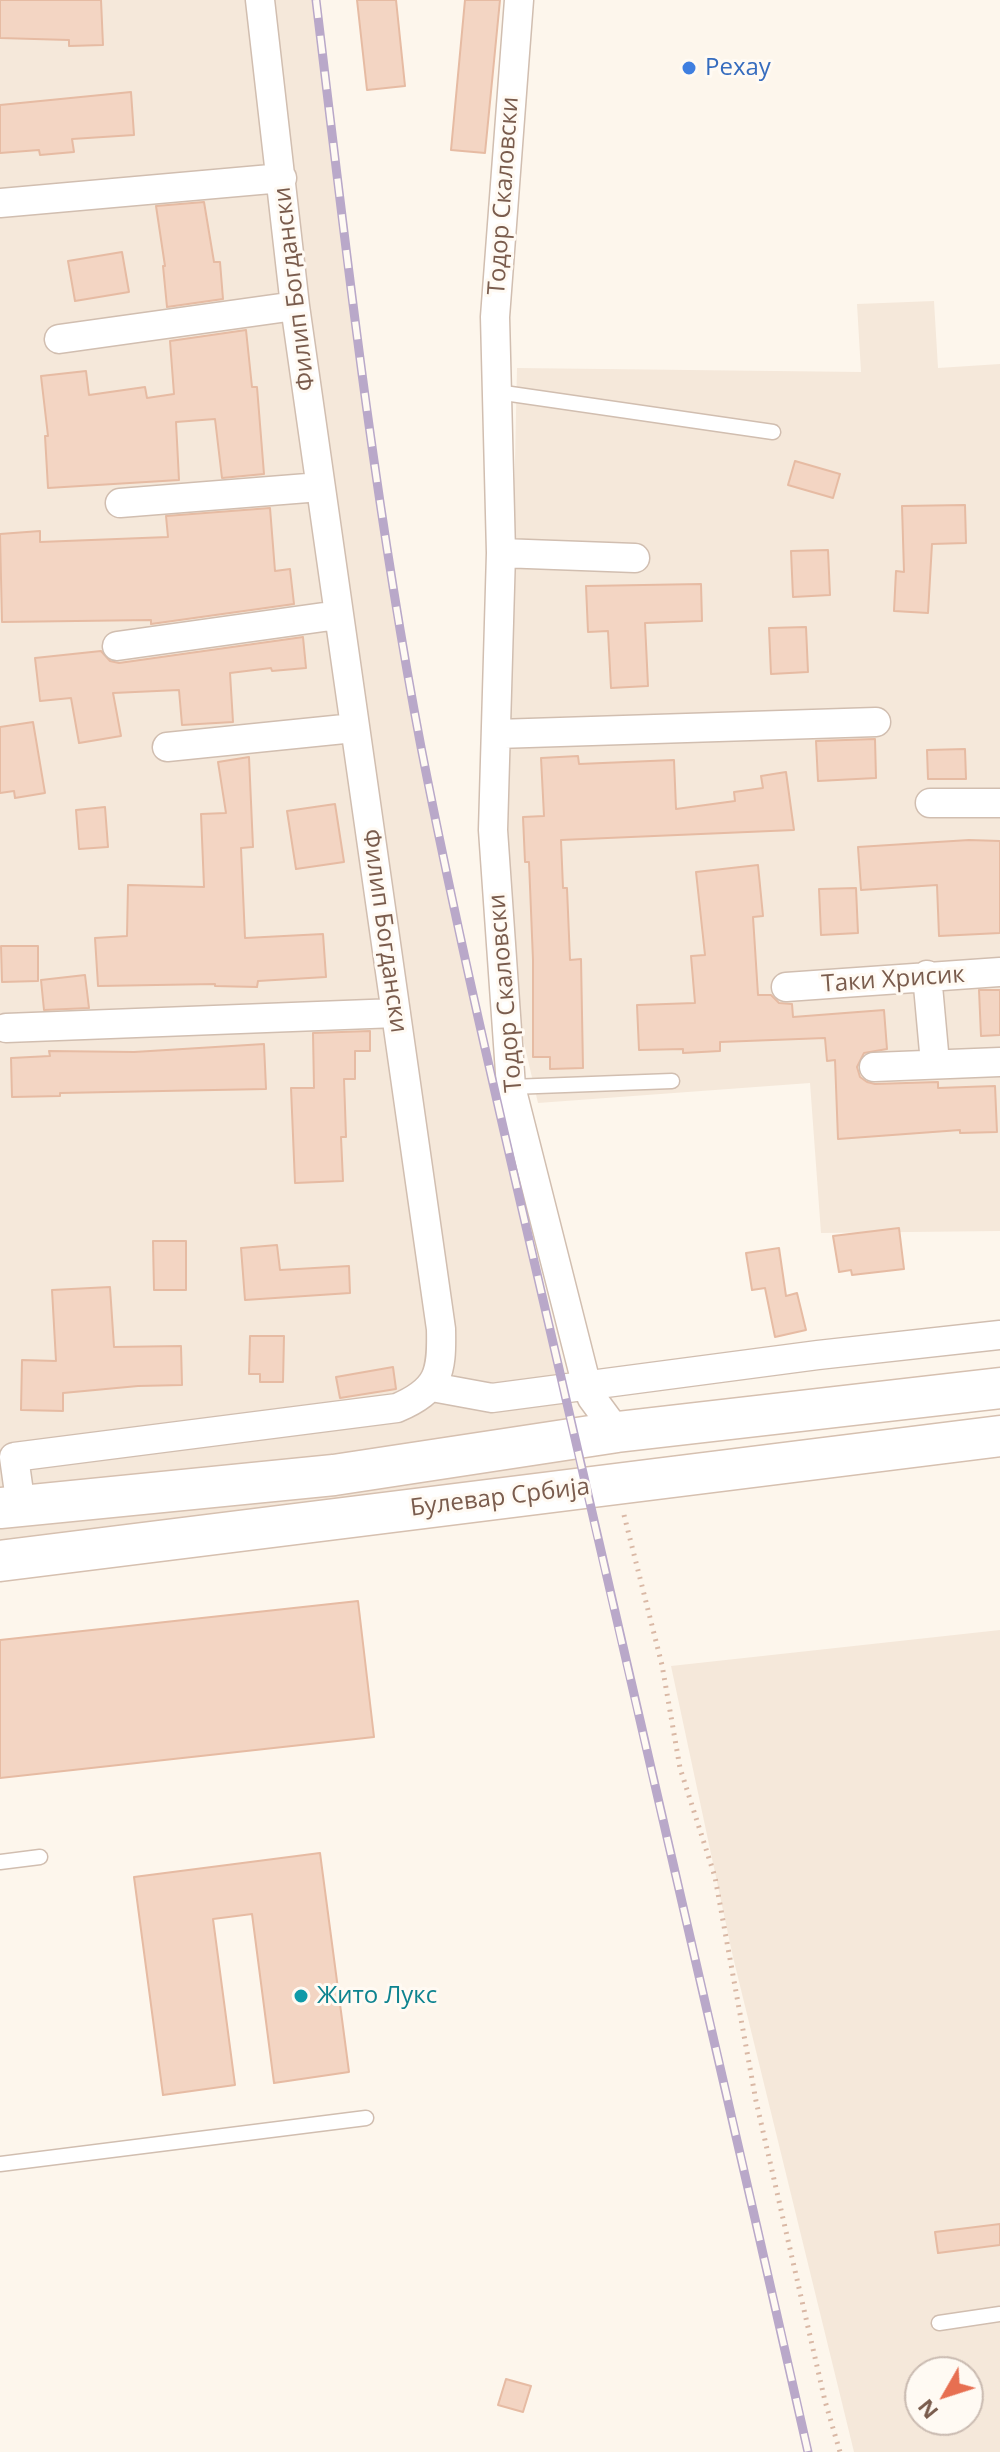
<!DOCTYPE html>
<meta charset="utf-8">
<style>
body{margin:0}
#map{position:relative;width:1000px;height:2452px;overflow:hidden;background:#fdf6ec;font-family:"Open Sans",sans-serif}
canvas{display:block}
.north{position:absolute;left:904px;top:2356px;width:80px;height:80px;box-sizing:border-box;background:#fffaf3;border:2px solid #cabbb1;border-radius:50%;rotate:231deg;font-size:22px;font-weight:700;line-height:32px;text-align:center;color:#7a5c4d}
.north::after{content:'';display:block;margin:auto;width:28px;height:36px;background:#e76f51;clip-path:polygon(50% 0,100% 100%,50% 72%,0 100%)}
</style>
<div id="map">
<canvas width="1000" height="2452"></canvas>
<div class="north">N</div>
</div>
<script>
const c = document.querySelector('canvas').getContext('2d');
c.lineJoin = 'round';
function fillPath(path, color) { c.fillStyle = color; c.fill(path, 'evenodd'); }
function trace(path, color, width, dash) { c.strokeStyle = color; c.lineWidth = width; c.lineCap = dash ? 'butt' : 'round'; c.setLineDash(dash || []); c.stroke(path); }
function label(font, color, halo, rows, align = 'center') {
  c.font = font + ' "Open Sans",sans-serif'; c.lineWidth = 6; c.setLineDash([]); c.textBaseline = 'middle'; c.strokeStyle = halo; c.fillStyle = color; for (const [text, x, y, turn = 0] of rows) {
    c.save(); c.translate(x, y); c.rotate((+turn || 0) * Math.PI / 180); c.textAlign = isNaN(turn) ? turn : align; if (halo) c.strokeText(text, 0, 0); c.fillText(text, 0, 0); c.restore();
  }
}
fillPath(new Path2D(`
 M 0,0 L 316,0 L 352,302 L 377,472 L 420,742 L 468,974 L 586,1487 L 0,1561 Z
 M 934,301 L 938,368 L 1000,364 L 1000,1231 L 821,1233 L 810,1083 L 538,1103 L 512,992 L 507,829 L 517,368 L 861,372 L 857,304 Z
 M 1000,1630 L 1000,2452 L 854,2452 L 733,1957 L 671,1666 ZM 920,2372 L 968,2372 L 968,2420 L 920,2420 Z`), '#f5e8da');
const building = new Path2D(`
 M 0,0 L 101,0 L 103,45 L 69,46 L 69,40 L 0,38 Z
 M 357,0 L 396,0 L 405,86 L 367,90 Z
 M 465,0 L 500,0 L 485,153 L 451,150 Z
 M 131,92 L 134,135 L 72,139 L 74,152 L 40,155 L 39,150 L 0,153 L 0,105 Z
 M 204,202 L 214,262 L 220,262 L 223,299 L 167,307 L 163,266 L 165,266 L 156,206 Z
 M 122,252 L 129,292 L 75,301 L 68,261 Z
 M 246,330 L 252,387 L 257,387 L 264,474 L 222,478 L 215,419 L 176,422 L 179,480 L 48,488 L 45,436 L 48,436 L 41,376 L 86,371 L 89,395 L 145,387 L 147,398 L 174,394 L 170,341 Z
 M 795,461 L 840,474 L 833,498 L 788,485 Z
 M 965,505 L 966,543 L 932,544 L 928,613 L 894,611 L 896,571 L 904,572 L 902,506 Z
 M 270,508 L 275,571 L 290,569 L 294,604 L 151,624 L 151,620 L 2,622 L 0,534 L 40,531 L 40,542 L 168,537 L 166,516 Z
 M 828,550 L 830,595 L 793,597 L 791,551 Z
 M 701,584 L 702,621 L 645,623 L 648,686 L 611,688 L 608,631 L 588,632 L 586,586 Z
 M 806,627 L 808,672 L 771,674 L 769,628 Z
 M 303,637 L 306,668 L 272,671 L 271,668 L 230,673 L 233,722 L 182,725 L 179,690 L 113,693 L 121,736 L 79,743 L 71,698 L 40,701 L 35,658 L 101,651 L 110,661 L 119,663 Z
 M 33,722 L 45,793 L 15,798 L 14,791 L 0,793 L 0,727 Z
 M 875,739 L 876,778 L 818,781 L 816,741 Z
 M 965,749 L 966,779 L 928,779 L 927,750 Z
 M 578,756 L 579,764 L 674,760 L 676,809 L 735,801 L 734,792 L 763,788 L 761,776 L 786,772 L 794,830 L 561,840 L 563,888 L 567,888 L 570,960 L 581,959 L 583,1068 L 550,1069 L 550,1057 L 533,1057 L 533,960 L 529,862 L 525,862 L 523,817 L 544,816 L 541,758 Z
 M 249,757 L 253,847 L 241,848 L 245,938 L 323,934 L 326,977 L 258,981 L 257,987 L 215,986 L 215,984 L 98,986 L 95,938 L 127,936 L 128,885 L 204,887 L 201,814 L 226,813 L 218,762 Z
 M 335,804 L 344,862 L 296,869 L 287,811 Z
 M 105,807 L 108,847 L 79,849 L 76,810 Z
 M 969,840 L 1000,841 L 1000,933 L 939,936 L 937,885 L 861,890 L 858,847 Z
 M 758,865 L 763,916 L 753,917 L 758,995 L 771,995 L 779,1003 L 792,1004 L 793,1017 L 884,1010 L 887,1049 L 864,1053 L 857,1067 L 860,1077 L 867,1082 L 875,1084 L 938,1082 L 938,1088 L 995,1086 L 997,1132 L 960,1133 L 960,1130 L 838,1139 L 835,1060 L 827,1061 L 825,1038 L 720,1042 L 720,1051 L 683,1053 L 683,1049 L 639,1050 L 637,1005 L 695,1003 L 691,956 L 705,955 L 696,872 Z
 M 856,888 L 858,933 L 821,935 L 819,889 Z
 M 1,946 L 38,946 L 38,981 L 2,982 Z
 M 85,975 L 89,1008 L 44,1010 L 41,980 Z
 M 979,990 L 1000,990 L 1000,1035 L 981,1036 Z
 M 370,1031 L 370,1051 L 355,1051 L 355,1079 L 344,1079 L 346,1137 L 341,1137 L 343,1181 L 295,1183 L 291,1088 L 314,1088 L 313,1033 Z
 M 264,1044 L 266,1089 L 60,1093 L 60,1096 L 12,1097 L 11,1058 L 50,1056 L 49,1051 L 134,1052 Z
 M 899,1228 L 904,1269 L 852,1275 L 851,1270 L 839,1272 L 833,1236 Z
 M 153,1241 L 186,1241 L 186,1290 L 154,1290 Z
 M 277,1245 L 280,1270 L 349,1266 L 350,1293 L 245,1300 L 241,1248 Z
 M 779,1248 L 786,1296 L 797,1293 L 806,1330 L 775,1337 L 765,1288 L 752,1290 L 746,1253 Z
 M 110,1287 L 114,1347 L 181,1346 L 182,1385 L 138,1386 L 63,1393 L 63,1411 L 21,1410 L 22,1360 L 56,1361 L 52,1290 Z
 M 250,1336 L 284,1336 L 283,1382 L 260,1382 L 260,1374 L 249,1374 Z
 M 393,1367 L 396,1389 L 340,1398 L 336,1377 Z
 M 358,1601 L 374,1737 L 0,1778 L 0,1640 Z
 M 320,1853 L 349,2072 L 274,2083 L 252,1914 L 213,1919 L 235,2085 L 163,2095 L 134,1877 Z
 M 1000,2224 L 1000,2245 L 938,2253 L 935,2232 Z
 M 506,2379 L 531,2386 L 523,2412 L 498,2405 Z`);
fillPath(building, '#f3d5c3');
trace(building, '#e6bba3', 2);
const lane = new Path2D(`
 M 497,392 L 773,432
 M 511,1087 L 672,1081
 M 0,1862 L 40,1857
 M 0,2164 L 366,2118
 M 939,2323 L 1000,2314`);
const street = new Path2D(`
 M 519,0 L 495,317 L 501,553 L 493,830 L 511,1087 L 587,1387 L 592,1398 L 617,1432
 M 0,203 L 282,178
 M 59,339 L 295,306
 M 120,503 L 320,487
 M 501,553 L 635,558
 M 117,646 L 338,615
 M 497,734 L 876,722
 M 167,747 L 354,728
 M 930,803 L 1000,803
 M 927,975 L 935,1063
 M 786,987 L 1000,972
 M 6,1028 L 396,1013
 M 874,1067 L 1000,1062
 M 432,1387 L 492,1398 L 818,1355 L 1000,1335
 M 21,1507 L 14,1457 L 397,1408 C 439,1390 442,1373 441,1329 L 295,306 L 260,0`);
const secondary = new Path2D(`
 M 0,1508 L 334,1475 L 617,1432 L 1000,1388
 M 0,1561 L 1000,1436`);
trace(lane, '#d1beb0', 17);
trace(street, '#d1beb0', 31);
trace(secondary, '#d6c0b0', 43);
trace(new Path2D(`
 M 624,1515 L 662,1665 L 680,1768 L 715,1877 L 756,2101 L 825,2401 L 840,2452`), '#d9b8a5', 5, [2, 6]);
trace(lane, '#fff', 14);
trace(street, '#fff', 28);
trace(secondary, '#fff', 40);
const rail = new Path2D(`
 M 316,0 C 346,250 374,500 421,747 C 462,957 512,1165 560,1373 C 642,1733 727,2092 808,2452`);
trace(rail, '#b9a8c9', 9);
trace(rail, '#fffaf3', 6, [18]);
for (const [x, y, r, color] of [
 [689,68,8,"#3f7fe0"],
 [301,1996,8,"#0f9aa8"]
]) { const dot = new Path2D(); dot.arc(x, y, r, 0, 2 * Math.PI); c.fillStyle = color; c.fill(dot); trace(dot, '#fffaf3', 3); }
label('24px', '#366cbe', '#fffaf3', [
 ["Рехау",705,68]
], 'left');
label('24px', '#7a5c4d', '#fffaf3', [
 ["Тодор Скаловски",504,196,-86],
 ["Филип Богдански",295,289,-97],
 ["Филип Богдански",384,931,82],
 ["Таки Хрисик",893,980,-4],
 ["Тодор Скаловски",506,993,-95],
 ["Булевар Србија",500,1498,-7]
]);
label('24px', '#0d838f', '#fffaf3', [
 ["Жито Лукс",317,1996]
], 'left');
</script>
